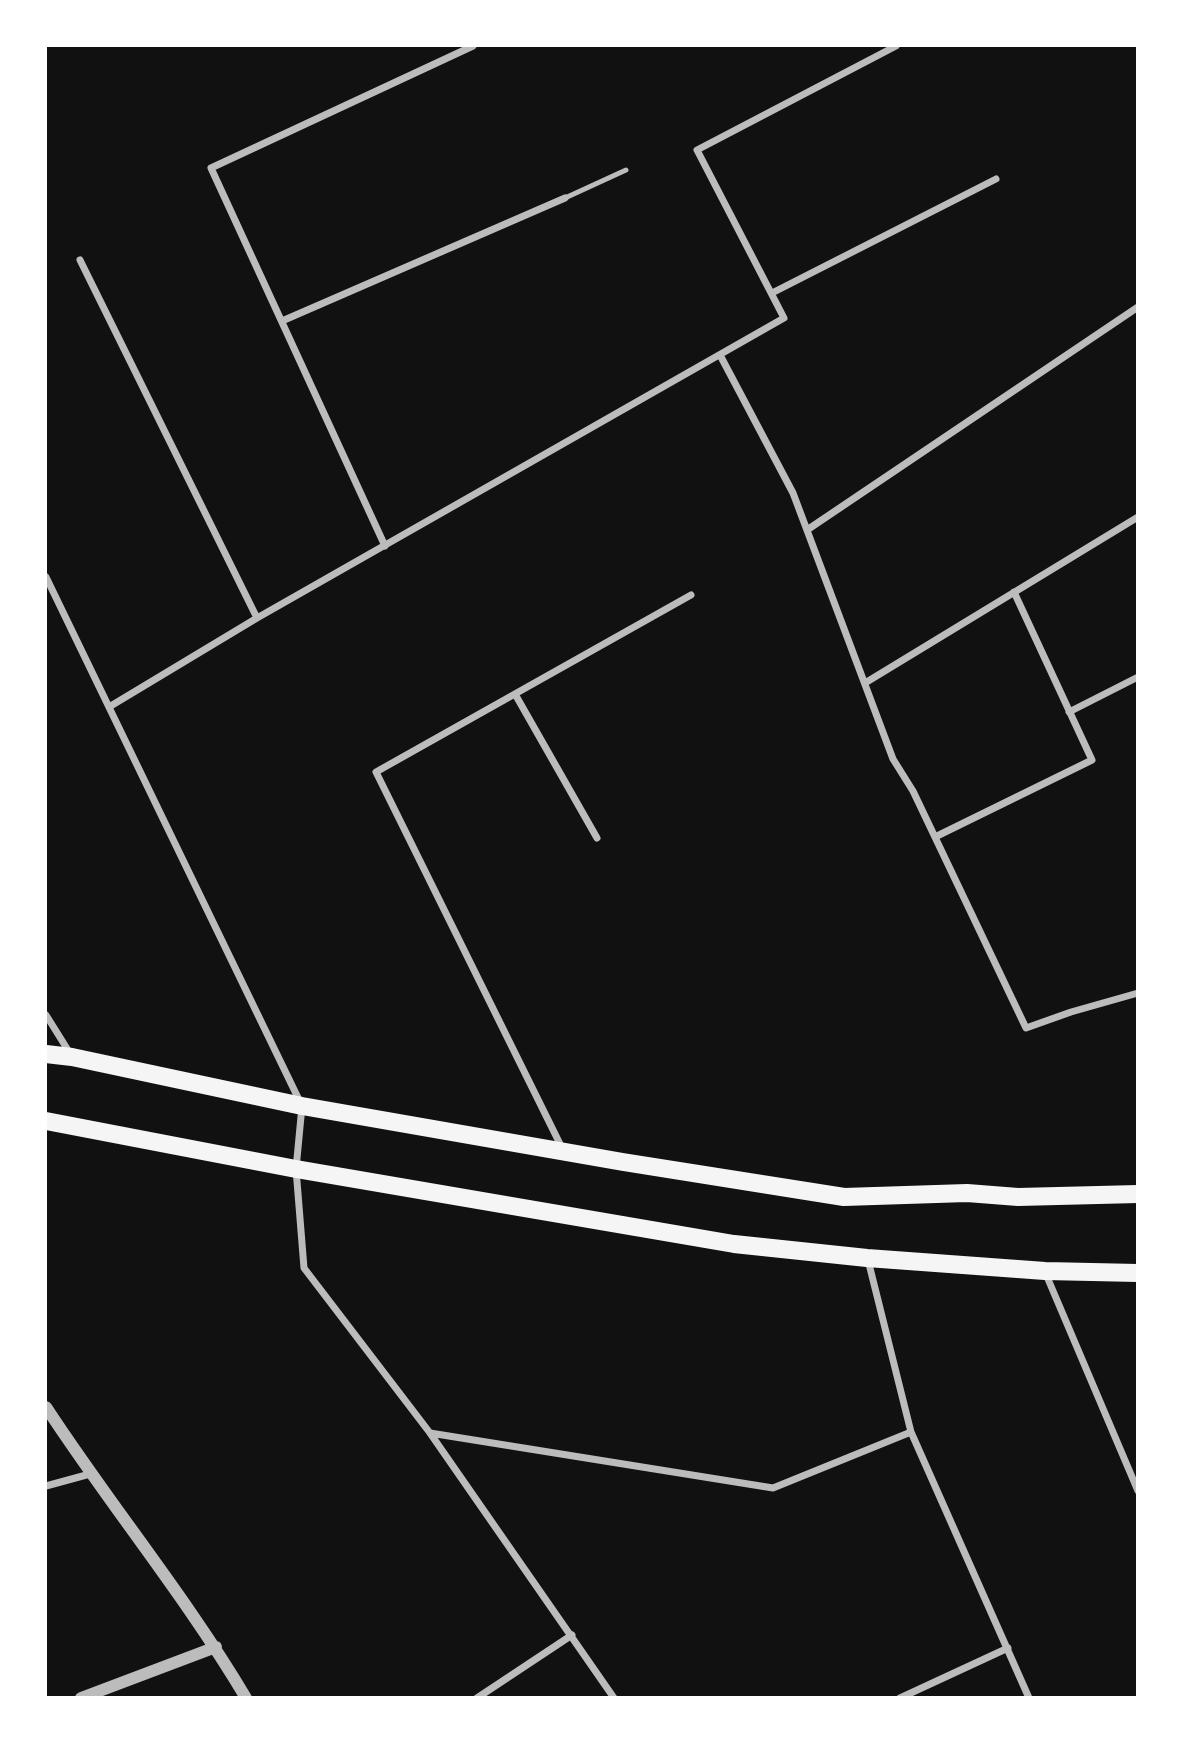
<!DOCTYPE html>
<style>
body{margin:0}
#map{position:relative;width:1183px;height:1743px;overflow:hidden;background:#111;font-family:"Fira Sans",sans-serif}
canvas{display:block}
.frame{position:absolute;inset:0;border:47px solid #fff;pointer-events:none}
</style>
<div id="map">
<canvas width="1183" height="1743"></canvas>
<div class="frame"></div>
</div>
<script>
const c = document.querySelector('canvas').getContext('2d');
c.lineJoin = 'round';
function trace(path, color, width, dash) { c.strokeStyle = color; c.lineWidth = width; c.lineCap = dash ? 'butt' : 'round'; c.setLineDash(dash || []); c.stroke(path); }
trace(new Path2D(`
 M 565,198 L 626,170`), '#bcbcbc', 5);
trace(new Path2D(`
 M 80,260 L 257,618
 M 772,293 L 996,179
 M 282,321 L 565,198
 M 720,355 L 793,493 L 893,759 L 913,791 L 1026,1028 L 1071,1012 L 1138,993
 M 807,530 L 1138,307
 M 385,546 L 211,168 L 473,46
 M 46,577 L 302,1106 L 296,1169 L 304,1268 L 430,1433 L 773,1488 L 911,1432
 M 865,683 L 1138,517
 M 515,694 L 597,838
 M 109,707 L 257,618 L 784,318 L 697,150 L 896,46
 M 1069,712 L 1138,677
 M 935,837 L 1092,760 L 1014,592
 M 46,1015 L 71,1055
 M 562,1148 L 376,772 L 691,595
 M 868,1260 L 911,1432 L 1029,1698
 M 1045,1272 L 1138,1491
 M 430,1433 L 614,1698
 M 46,1486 L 90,1474
 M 477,1698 L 572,1635
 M 900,1698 L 1008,1648`), '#bcbcbc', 7);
trace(new Path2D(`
 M 46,1407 C 110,1505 186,1597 246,1698
 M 81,1698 L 216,1647`), '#bcbcbc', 12);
trace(new Path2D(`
 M 46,1054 L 72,1057 L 302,1106 L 623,1162 L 844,1197 L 967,1193 L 1018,1197 L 1138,1194
 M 46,1121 L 296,1169 L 734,1244 L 867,1258 L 1045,1271 L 1138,1273`), '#f5f5f5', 18);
</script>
